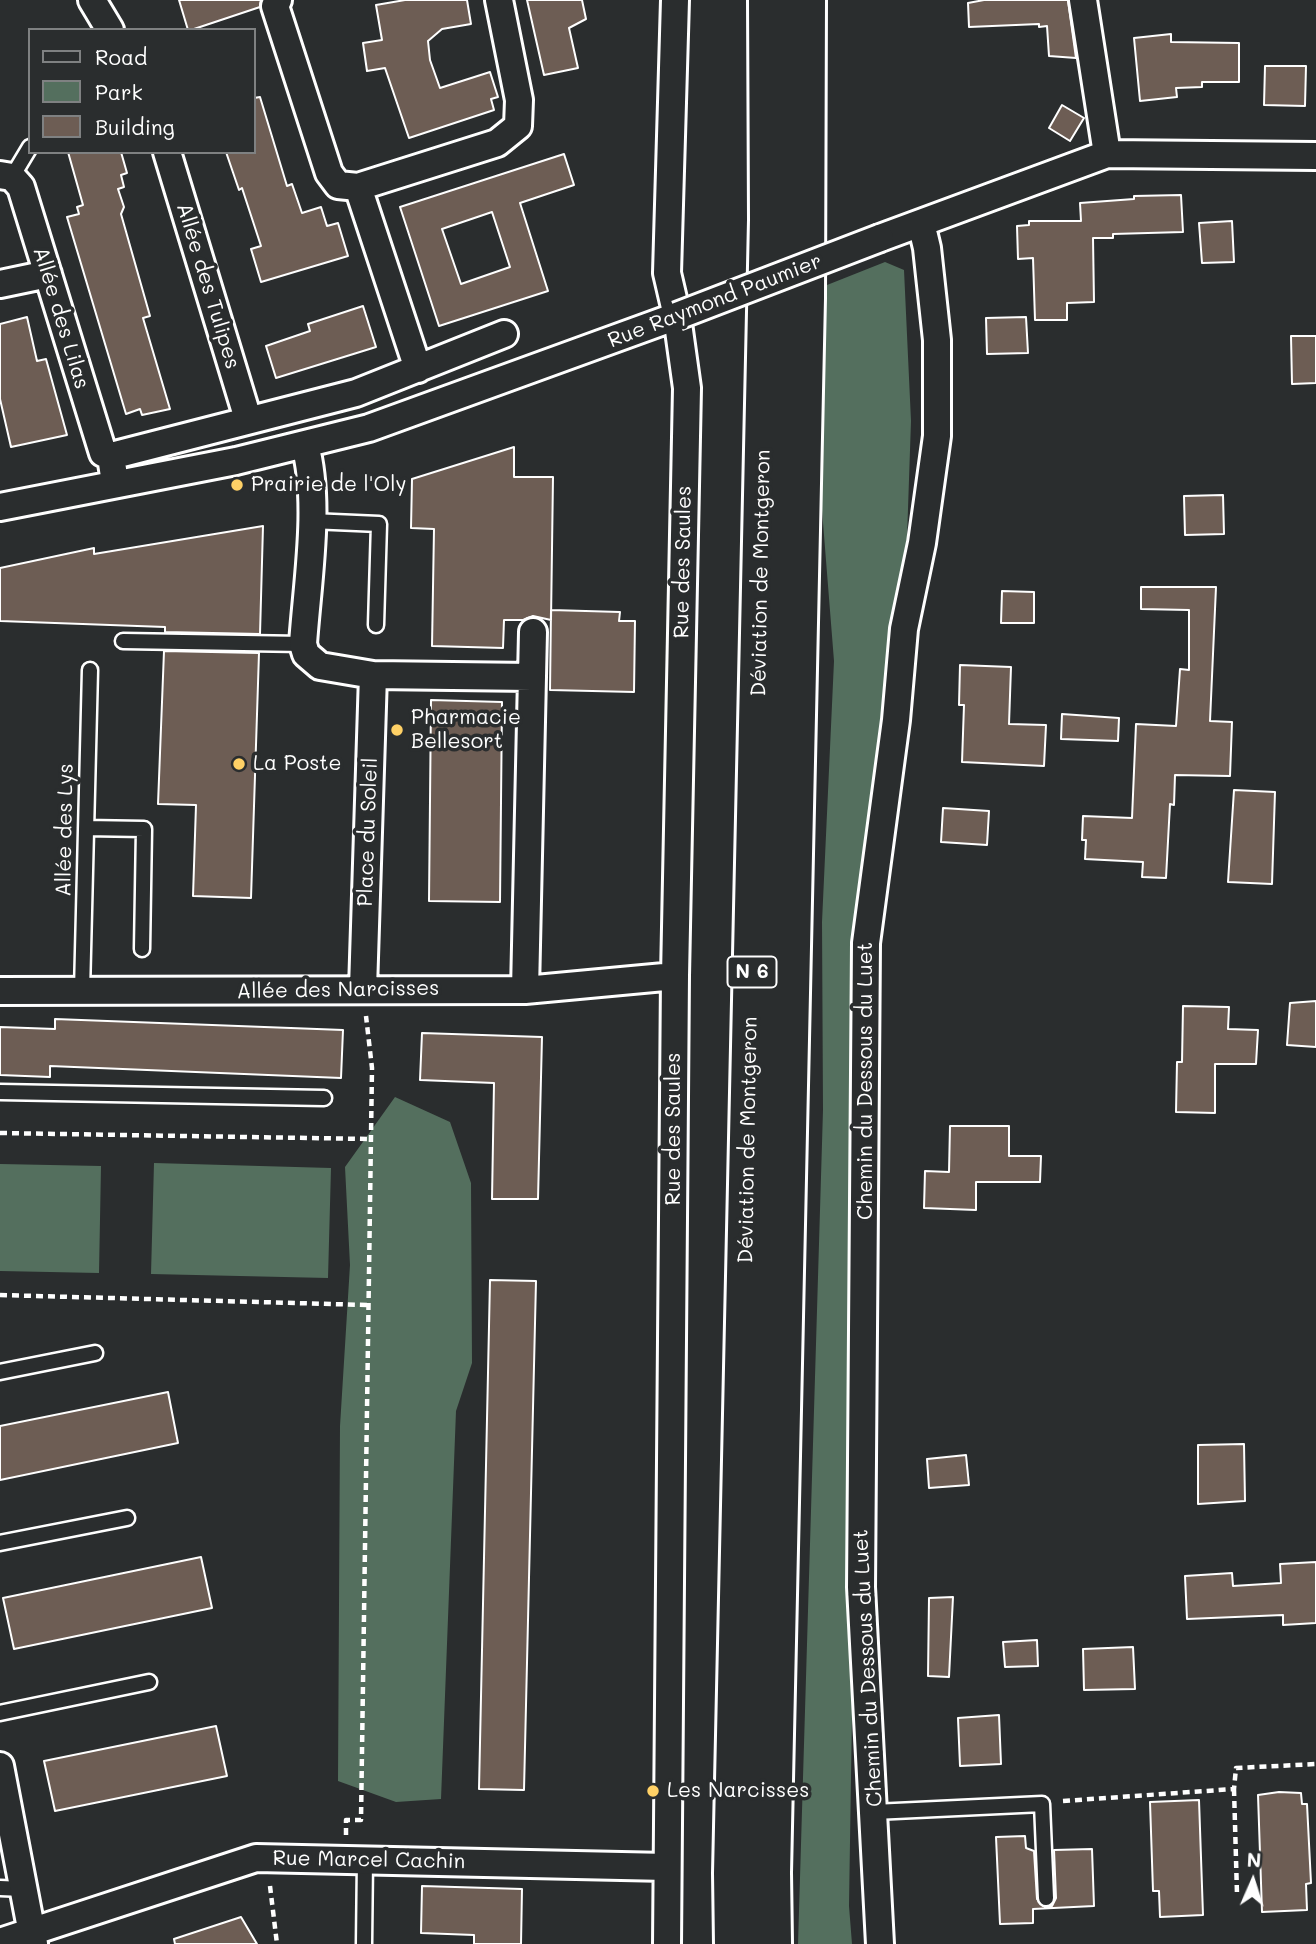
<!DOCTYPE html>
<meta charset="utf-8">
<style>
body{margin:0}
#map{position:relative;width:1316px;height:1944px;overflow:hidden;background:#2a2d2e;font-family:Mali,sans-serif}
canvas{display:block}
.legend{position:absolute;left:28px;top:28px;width:228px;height:126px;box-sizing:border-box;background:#2a2d2e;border:2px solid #7f8182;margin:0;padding:9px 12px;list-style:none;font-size:21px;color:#fff}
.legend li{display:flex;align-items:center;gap:14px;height:35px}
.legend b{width:35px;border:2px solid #7f8182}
.north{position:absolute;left:1218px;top:1846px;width:70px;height:70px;-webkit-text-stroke:5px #2a2d2e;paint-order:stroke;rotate:3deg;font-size:19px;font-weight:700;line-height:28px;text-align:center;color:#fff}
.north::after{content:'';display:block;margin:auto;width:24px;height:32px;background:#fff;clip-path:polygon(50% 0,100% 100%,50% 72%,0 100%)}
</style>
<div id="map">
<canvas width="1316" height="1944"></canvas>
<ul class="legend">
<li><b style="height:9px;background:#2a2d2e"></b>Road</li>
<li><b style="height:19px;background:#546f5e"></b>Park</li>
<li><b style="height:19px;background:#6d5d54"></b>Building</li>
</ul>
<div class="north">N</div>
</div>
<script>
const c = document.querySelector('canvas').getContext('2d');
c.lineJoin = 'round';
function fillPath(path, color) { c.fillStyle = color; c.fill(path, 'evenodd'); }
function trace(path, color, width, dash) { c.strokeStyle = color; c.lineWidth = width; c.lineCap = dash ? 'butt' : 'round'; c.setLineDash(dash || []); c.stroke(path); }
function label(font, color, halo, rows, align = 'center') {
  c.font = font + ' Mali,sans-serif'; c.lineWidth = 7; c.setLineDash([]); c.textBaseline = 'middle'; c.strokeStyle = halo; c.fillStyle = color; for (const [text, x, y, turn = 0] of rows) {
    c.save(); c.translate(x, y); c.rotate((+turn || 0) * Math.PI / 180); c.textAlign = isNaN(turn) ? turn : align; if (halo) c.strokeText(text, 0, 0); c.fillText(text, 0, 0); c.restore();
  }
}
fillPath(new Path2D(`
 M 885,262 L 904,270 L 911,421 L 907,538 L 865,880 L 849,1906 L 852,1944 L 798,1944 L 823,1110 L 822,922 L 834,661 L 822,510 L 822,287 Z
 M 395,1097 L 450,1122 L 471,1183 L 472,1363 L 456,1411 L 441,1799 L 396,1802 L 338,1781 L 340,1426 L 350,1265 L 345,1167 Z
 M 154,1163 L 331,1168 L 328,1278 L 151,1274 Z
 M 0,1164 L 101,1166 L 99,1273 L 0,1271 Z`), '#546f5e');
const building = new Path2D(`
 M 179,0 L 261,0 L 260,7 L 191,30 L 188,30 Z
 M 405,0 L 467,0 L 471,24 L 442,29 L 428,41 L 430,60 L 440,88 L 490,72 L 498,97 L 491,99 L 494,110 L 409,138 L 385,68 L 367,71 L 363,43 L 382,40 L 376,5 Z
 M 527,0 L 582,0 L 586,19 L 569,28 L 578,68 L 544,75 Z
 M 984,0 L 1068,0 L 1076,58 L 1049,56 L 1047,26 L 1039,27 L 1039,24 L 969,27 L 968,3 Z
 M 1171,34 L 1171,42 L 1239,43 L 1239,82 L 1202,82 L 1202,87 L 1176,88 L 1177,97 L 1140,101 L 1134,38 Z
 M 1265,66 L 1306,66 L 1305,106 L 1264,105 Z
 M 260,97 L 287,186 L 292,184 L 302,213 L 321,207 L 327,226 L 338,223 L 348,256 L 261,282 L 251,249 L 261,246 L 242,188 L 239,190 L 226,152 L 254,152 L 254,98 Z
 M 1062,105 L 1084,118 L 1070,141 L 1049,128 Z
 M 68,152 L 121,152 L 127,173 L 121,175 L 124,187 L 118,189 L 124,207 L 121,214 L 150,316 L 143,318 L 170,409 L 142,415 L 140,409 L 126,414 L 67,217 L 79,214 L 77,207 L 83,205 Z
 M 564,154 L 574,185 L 520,203 L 548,291 L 439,326 L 400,207 ZM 492,212 L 510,267 L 461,284 L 442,229 Z
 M 1181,195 L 1183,232 L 1113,234 L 1113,238 L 1093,238 L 1094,302 L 1067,303 L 1067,320 L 1035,320 L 1033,258 L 1018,259 L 1017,226 L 1029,225 L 1029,221 L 1081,221 L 1080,203 L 1134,199 L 1134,196 Z
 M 1232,221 L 1234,262 L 1202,263 L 1199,223 Z
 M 363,306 L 376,347 L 276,378 L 266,346 L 310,331 L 308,324 Z
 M 27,317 L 37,361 L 46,359 L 67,435 L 11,447 L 0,399 L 0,324 Z
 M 1026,317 L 1028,353 L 987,354 L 986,318 Z
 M 1291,336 L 1316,336 L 1316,383 L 1292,384 Z
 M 514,447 L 514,477 L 553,477 L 551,620 L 533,616 L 523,620 L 504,620 L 503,648 L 432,646 L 434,529 L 411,528 L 412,479 Z
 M 1223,495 L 1224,534 L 1185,535 L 1184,496 Z
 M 263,526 L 260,634 L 165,632 L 165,627 L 0,621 L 0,568 L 94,548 L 94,554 Z
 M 1141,587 L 1216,587 L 1210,721 L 1232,722 L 1230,776 L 1175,775 L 1174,805 L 1170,804 L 1166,878 L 1142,877 L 1143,862 L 1085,859 L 1086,840 L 1082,840 L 1083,816 L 1132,818 L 1136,724 L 1176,726 L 1180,669 L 1189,670 L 1189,610 L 1141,609 Z
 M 1002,591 L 1034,592 L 1034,623 L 1001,623 Z
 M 551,610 L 620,612 L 619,621 L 635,621 L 634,692 L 550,690 Z
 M 164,651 L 259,653 L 251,898 L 193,896 L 196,805 L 158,804 Z
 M 960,665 L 1011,667 L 1009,724 L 1046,725 L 1044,766 L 962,762 L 964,705 L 959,705 Z
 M 431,700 L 502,702 L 500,902 L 429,901 Z
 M 1062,714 L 1119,718 L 1118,741 L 1061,739 Z
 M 1234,790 L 1275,792 L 1272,884 L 1228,882 Z
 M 943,808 L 989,811 L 987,845 L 941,842 Z
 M 1316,1001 L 1316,1047 L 1287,1045 L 1290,1003 Z
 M 1183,1006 L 1229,1007 L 1228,1029 L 1258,1030 L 1256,1064 L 1215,1064 L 1215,1113 L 1176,1112 L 1177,1062 L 1182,1062 Z
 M 55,1019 L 343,1030 L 341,1078 L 50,1066 L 50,1077 L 0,1075 L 0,1027 L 55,1029 Z
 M 422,1033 L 542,1037 L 538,1199 L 492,1199 L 494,1083 L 420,1080 Z
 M 950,1126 L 1009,1126 L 1009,1156 L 1041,1156 L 1040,1182 L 976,1182 L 976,1210 L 924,1208 L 925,1171 L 949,1172 Z
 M 490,1280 L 536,1281 L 524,1790 L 479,1789 Z
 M 168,1392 L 178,1443 L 0,1480 L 0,1426 Z
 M 1244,1444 L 1245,1501 L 1198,1504 L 1198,1445 Z
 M 966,1455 L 969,1485 L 929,1488 L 927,1459 Z
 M 201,1557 L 212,1608 L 14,1649 L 3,1598 Z
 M 1316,1562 L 1316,1623 L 1283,1625 L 1283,1615 L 1187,1619 L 1185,1576 L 1232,1573 L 1233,1586 L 1281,1583 L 1280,1564 Z
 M 953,1597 L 949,1677 L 928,1676 L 929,1598 Z
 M 1037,1640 L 1038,1666 L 1005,1667 L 1003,1642 Z
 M 1133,1647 L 1135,1689 L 1084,1690 L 1083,1649 Z
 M 999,1715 L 1001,1764 L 960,1766 L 958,1718 Z
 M 216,1726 L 227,1776 L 55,1811 L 44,1761 Z
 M 1279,1792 L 1301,1793 L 1302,1804 L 1307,1804 L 1311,1883 L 1306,1884 L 1307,1910 L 1262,1912 L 1258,1795 Z
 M 1199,1800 L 1203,1915 L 1160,1917 L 1159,1891 L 1153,1891 L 1150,1802 Z
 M 1025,1836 L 1026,1848 L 1034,1851 L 1037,1899 L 1046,1908 L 1052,1906 L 1056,1898 L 1054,1850 L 1092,1849 L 1094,1906 L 1033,1909 L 1033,1923 L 1000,1924 L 996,1837 Z
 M 422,1886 L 522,1889 L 521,1944 L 474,1944 L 474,1935 L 421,1933 Z
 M 241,1917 L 257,1944 L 175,1944 L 174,1939 Z`);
fillPath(building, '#6d5d54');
trace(building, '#fff', 2);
const lane = new Path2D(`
 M 12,177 L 30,147
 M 311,521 L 379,524 L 376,625
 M 123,641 L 303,644
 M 86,828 L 144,829 L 142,949
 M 82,991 L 90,670
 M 0,1092 L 324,1098
 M 0,1372 L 95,1353
 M 0,1543 L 127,1518
 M 0,1713 L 149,1682
 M 874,1812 L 1042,1804 L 1046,1898
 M 0,1888 L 23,1889
 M 364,1944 L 365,1860`);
const street = new Path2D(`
 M 92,0 L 110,30
 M 278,0 L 275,6 L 329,173 L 338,185 L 358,187 L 418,369
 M 1083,0 L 1107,154
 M 167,152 L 248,419
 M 0,175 L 12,177 L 21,187 L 103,453 L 111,456
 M 358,187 L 497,143 L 518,126 L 519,100 L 499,0
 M 880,238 L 1107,154 L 1316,156
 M 0,284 L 48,274
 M 305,445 C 321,503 307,584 303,644 L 306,654 L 320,666 L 373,675 L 532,677
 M 115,483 L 111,456 L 356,393 L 504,334
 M 0,507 L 236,461 L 369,428 L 677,316
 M 363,989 L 373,675
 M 525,990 L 533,632
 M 0,991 L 525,990 L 675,976
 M 0,1766 L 34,1944
 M 0,1942 L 256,1858 L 667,1867
 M 667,1944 L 675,976 L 687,388 L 677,316 L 667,273 L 675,0
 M 880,1944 L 861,1587 L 866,943 L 896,720 L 904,629 L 922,543 L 937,436 L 937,340 L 927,248 L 921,223`);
const primary = new Path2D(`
 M 734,1944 L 733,1873 L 769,220 L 768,0
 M 772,1944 L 771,1872 L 805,298 L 806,0`);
trace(lane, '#fff', 19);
trace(street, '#fff', 32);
trace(primary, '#fff', 44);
trace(new Path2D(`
 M 0,1133 L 371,1139
 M 0,1295 L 368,1305
 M 1234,1789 L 1237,1894
 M 1063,1801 L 1234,1789 L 1236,1768 L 1316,1764
 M 346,1835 L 346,1820 L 361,1820 L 372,1068 L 366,1016
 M 270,1886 L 277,1944`), '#fff', 4.5, [7, 5]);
trace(lane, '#2a2d2e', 14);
trace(street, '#2a2d2e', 26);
trace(primary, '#2a2d2e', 38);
const streetBridge = new Path2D(`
 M 677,316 L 880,238`);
trace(streetBridge, '#fff', 32, []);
trace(streetBridge, '#2a2d2e', 26);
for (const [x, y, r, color] of [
 [237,485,7,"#ffd166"],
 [397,730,7,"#ffd166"],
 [239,764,7,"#ffd166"],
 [653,1791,7,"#ffd166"]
]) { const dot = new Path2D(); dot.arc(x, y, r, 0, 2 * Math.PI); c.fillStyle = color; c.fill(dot); trace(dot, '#2a2d2e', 2.5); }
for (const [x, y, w] of [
 [752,972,49]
]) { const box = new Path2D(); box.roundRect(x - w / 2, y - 15.5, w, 31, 5); c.fillStyle = '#2a2d2e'; c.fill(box); trace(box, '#fff', 2); }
label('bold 19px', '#fff', null, [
 ["N 6",752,972]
]);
label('21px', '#fff', '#2a2d2e', [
 ["Allée des Tulipes",208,286,73],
 ["Rue Raymond Paumier",715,301,-21],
 ["Allée des Lilas",61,318,73],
 ["Rue des Saules",683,562,-89],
 ["Déviation de Montgeron",761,573,-89],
 ["Allée des Lys",65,830,-89],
 ["Place du Soleil",368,832,-88],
 ["Allée des Narcisses",338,990,-1],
 ["Chemin du Dessous du Luet",866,1081,-90],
 ["Rue des Saules",674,1129,-90],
 ["Déviation de Montgeron",748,1140,-89],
 ["Chemin du Dessous du Luet",868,1668,-93],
 ["Rue Marcel Cachin",369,1860,1]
]);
label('21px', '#fff', '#2a2d2e', [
 ["Prairie de l'Oly",251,485],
 ["Pharmacie",411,718],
 ["Bellesort",411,742],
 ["La Poste",253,764],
 ["Les Narcisses",667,1791]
], 'left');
</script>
